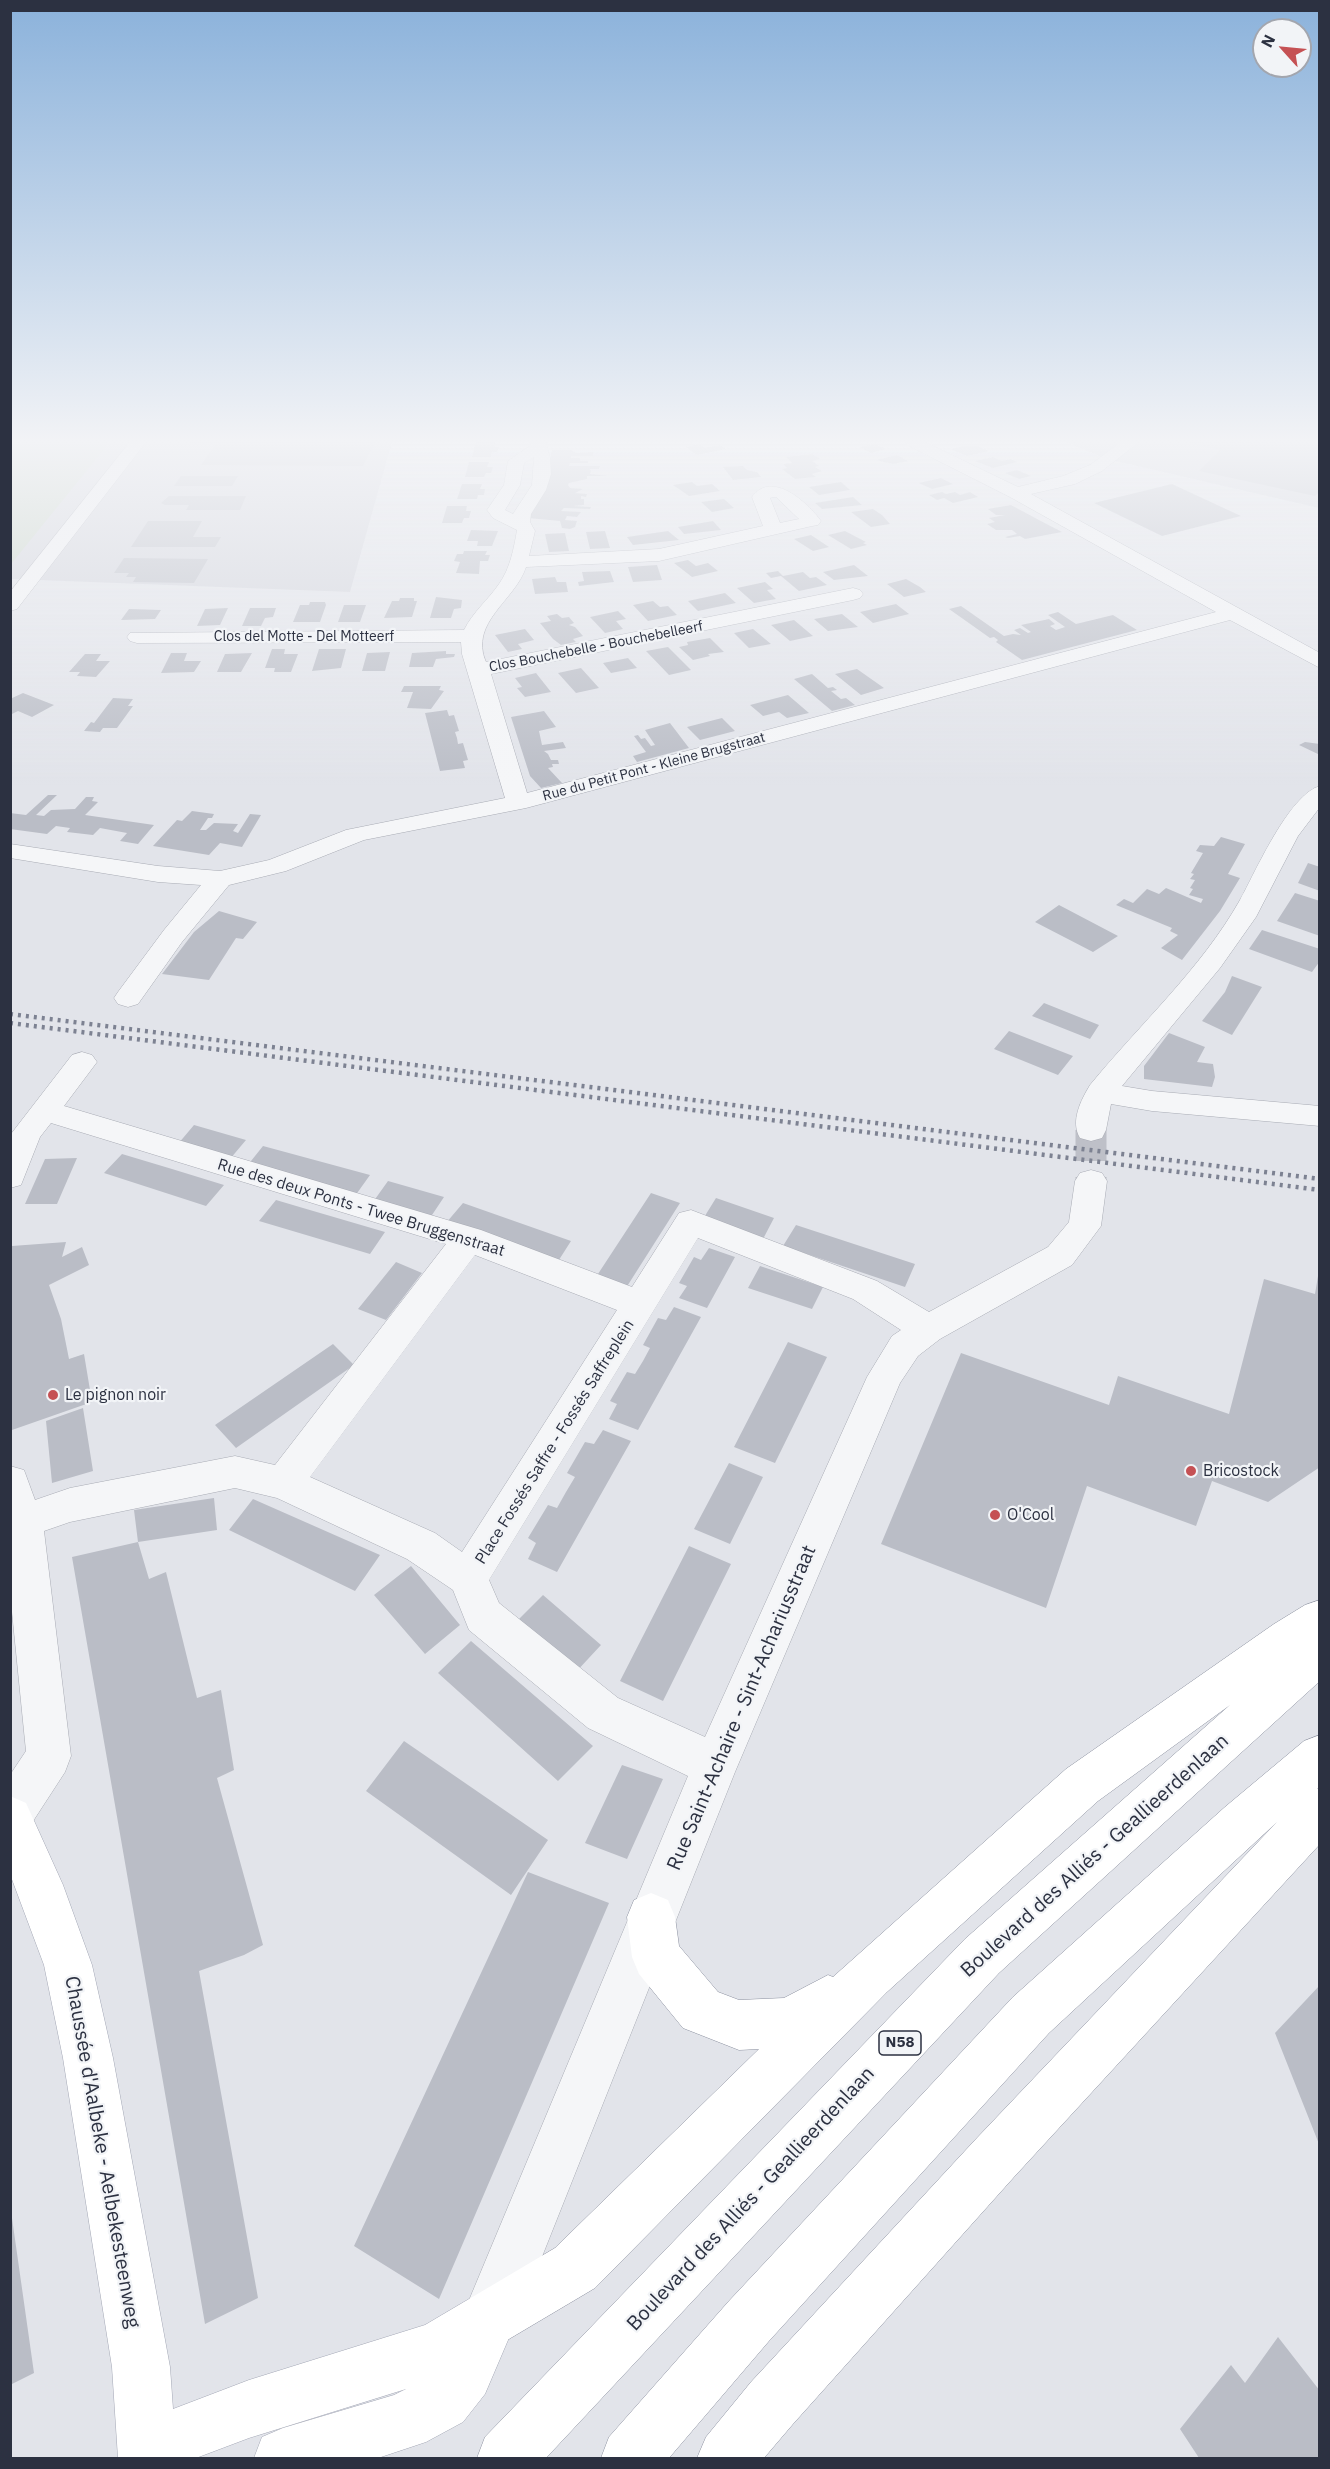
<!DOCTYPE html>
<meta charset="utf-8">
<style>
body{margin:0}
#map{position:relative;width:1330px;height:2469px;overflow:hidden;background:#e2e4ea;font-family:"IBM Plex Sans",sans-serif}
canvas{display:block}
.frame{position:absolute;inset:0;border:12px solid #2c3141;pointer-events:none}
.north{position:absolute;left:1252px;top:18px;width:60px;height:60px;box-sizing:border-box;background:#f2f4f7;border:2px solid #a3a6ae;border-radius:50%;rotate:297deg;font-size:16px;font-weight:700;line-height:24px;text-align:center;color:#2c3141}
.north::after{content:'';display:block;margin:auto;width:21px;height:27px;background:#c55154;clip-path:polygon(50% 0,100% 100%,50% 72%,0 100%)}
</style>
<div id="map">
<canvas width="1330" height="2469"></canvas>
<div class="frame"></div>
<div class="north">N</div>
</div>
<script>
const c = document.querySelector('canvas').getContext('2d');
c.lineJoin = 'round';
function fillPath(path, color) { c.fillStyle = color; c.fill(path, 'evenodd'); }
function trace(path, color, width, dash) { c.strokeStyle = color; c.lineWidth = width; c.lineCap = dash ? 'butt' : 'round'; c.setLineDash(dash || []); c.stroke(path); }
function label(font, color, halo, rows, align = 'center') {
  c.font = font + ' "IBM Plex Sans",sans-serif'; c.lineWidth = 4.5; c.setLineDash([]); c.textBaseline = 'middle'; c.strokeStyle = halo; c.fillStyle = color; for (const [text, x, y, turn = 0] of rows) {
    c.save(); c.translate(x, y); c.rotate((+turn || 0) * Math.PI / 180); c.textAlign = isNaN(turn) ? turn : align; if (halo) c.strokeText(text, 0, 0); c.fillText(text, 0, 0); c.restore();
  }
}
fillPath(new Path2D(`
 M 11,442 L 392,442 L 350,592 L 12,579 L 11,581 Z
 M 1066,442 L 1319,442 L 1319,508 L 1107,459 Z`), '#d1d3db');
fillPath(new Path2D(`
 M 11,442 L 110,442 L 11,564 L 10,442 Z`), '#c6d3c4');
fillPath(new Path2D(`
 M 190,442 L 375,442 L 363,466 L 201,465 L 215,445 L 188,445 Z
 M 476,442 L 495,442 L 494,447 L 499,447 L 497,452 L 492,452 L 491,457 L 472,457 Z
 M 1185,442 L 1320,443 L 1320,491 L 1315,496 L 1199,471 L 1220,450 Z
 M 699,444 L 705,448 L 720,445 L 726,449 L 697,455 L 686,447 Z
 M 874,444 L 886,449 L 871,453 L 860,447 Z
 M 965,446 L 977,446 L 989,451 L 967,456 L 951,449 Z
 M 552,450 L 571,450 L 576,453 L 593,452 L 593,456 L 571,456 L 571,458 L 580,458 L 580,461 L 588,461 L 588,463 L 570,463 L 569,466 L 600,466 L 599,469 L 589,469 L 591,470 L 590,474 L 608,476 L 587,476 L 587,479 L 569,483 L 568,485 L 570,488 L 583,489 L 575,493 L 587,494 L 586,497 L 581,496 L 581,499 L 584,499 L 584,505 L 573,506 L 591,507 L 590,509 L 564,508 L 561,511 L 581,512 L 577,517 L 567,516 L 565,520 L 577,521 L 575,527 L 570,529 L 562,528 L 560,521 L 528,518 L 549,482 L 548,466 Z
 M 812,454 L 820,459 L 812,461 L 819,466 L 815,467 L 822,471 L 812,474 L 816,477 L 795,479 L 782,469 L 787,468 L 783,464 L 792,463 L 786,457 Z
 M 897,455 L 908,461 L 893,464 L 876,460 Z
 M 993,457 L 1002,461 L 1011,459 L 1017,462 L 993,468 L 975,461 Z
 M 469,462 L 489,462 L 487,467 L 493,467 L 491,473 L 486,473 L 484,477 L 465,477 Z
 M 743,466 L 747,470 L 757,472 L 761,477 L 733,480 L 723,467 Z
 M 1017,470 L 1031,476 L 1019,479 L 1005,473 Z
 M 181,476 L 238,476 L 232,486 L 174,486 Z
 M 941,478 L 953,484 L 932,489 L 919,483 Z
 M 692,482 L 697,486 L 712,484 L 720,491 L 689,496 L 673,485 Z
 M 841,482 L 850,490 L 819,495 L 809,487 Z
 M 462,484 L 482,484 L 480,489 L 485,489 L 484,495 L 478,495 L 477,499 L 457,499 Z
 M 1172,484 L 1241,516 L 1162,536 L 1094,503 Z
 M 942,492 L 946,494 L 955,492 L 960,495 L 970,492 L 978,497 L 953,503 L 944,498 L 937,500 L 929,495 Z
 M 169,496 L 246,496 L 240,510 L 186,510 L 189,505 L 165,505 L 161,503 Z
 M 853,497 L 862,505 L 822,509 L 815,503 Z
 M 724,499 L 734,508 L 712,512 L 701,502 Z
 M 1011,505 L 1039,520 L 1062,532 L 1025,539 L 1020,536 L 1008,538 L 1005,537 L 1017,534 L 1012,530 L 996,530 L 987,524 L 995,522 L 989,518 L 1005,515 L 996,515 L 988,509 Z
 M 447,506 L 467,506 L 466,511 L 471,511 L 469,518 L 464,518 L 462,523 L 442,523 Z
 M 873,509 L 882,515 L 890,524 L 871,527 L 851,512 Z
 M 148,521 L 202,521 L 193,537 L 221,537 L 215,547 L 131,547 Z
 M 713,521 L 721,530 L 684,534 L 678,527 Z
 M 471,530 L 498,531 L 492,546 L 477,546 L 478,541 L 467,541 Z
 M 605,531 L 610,548 L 590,549 L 586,532 Z
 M 668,531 L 679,540 L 633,545 L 627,537 Z
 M 845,531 L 866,542 L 863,543 L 867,545 L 851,549 L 828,535 Z
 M 565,533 L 569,551 L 549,552 L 545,534 Z
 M 811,535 L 829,547 L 813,551 L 794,539 Z
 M 464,551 L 487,551 L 485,555 L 490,555 L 488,561 L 480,561 L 479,574 L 456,573 L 460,562 L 454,561 L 457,554 L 463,554 Z
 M 124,558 L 208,559 L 194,583 L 133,582 L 136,577 L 126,577 L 129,573 L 114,573 Z
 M 688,560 L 696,566 L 708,563 L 718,571 L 692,577 L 674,563 Z
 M 657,565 L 662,580 L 633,582 L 628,567 Z
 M 854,565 L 868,576 L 834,580 L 823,572 Z
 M 610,571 L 614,582 L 579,586 L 578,582 L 584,581 L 582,572 Z
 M 778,571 L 783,576 L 803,572 L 810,578 L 816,577 L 827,585 L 799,591 L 781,576 L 771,578 L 766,573 Z
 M 555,577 L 557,582 L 566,582 L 568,592 L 535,594 L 532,579 Z
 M 906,579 L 920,587 L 926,592 L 904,597 L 887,584 Z
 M 765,582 L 773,589 L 767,590 L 776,599 L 754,603 L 737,588 Z
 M 725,593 L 736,603 L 698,611 L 688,601 Z
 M 436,597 L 462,600 L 461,608 L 454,609 L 451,618 L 430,618 Z
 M 400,598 L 414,598 L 414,601 L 417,601 L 412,617 L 384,618 L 392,601 L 399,601 Z
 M 653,601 L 660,607 L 668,606 L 677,615 L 648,621 L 633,605 Z
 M 310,602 L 325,602 L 326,605 L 320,622 L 293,622 L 300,605 L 309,605 Z
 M 896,604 L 909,614 L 873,623 L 860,612 Z
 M 344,605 L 366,605 L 360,622 L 338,622 Z
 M 961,606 L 1004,636 L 1013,634 L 1021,635 L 1014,630 L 1020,628 L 1028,633 L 1031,632 L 1021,625 L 1049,619 L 1055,624 L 1050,626 L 1056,630 L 1065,627 L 1048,615 L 1058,612 L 1076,624 L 1113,615 L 1137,630 L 1022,660 L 996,642 L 998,640 L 994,637 L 990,638 L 949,609 Z
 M 228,608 L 220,625 L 197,626 L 205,609 Z
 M 250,608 L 276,608 L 273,617 L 265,618 L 261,626 L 242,626 Z
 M 129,609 L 161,610 L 155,619 L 121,620 Z
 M 618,611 L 626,619 L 616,621 L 623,629 L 605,633 L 590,617 Z
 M 557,614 L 562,618 L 569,617 L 574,623 L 569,625 L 575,627 L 583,636 L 573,639 L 576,642 L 561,645 L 553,639 L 540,623 L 551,621 L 547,616 Z
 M 842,614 L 858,627 L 828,631 L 814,619 Z
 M 794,620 L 813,636 L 790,641 L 771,625 Z
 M 525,629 L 534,640 L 518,644 L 522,649 L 508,652 L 495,635 Z
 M 753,629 L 771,644 L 749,648 L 734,633 Z
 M 710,638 L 724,652 L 708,654 L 710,656 L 693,660 L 679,647 L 688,645 L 687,642 Z
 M 668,647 L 691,670 L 669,675 L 646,651 Z
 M 272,649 L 285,649 L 284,654 L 298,654 L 291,672 L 274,672 L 275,668 L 265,668 Z
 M 319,649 L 346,649 L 341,668 L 312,671 Z
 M 446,651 L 446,654 L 455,654 L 454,657 L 436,659 L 433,667 L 409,667 L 412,653 Z
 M 390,652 L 385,671 L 362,671 L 367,653 Z
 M 171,653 L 187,653 L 184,661 L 201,661 L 194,672 L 161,673 Z
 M 252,653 L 241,672 L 217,672 L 225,654 Z
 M 85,654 L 101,654 L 96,661 L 110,661 L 96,677 L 77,676 L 80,672 L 69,672 Z
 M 628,658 L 637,668 L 611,673 L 603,663 Z
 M 581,668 L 599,688 L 576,693 L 558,673 Z
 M 857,669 L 884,688 L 861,695 L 835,674 Z
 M 536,673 L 551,692 L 525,697 L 517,688 L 522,687 L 515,678 Z
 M 812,674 L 828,688 L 833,687 L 837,690 L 831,691 L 841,699 L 846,698 L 855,705 L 832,711 L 794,679 Z
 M 404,686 L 441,686 L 439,690 L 444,691 L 431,709 L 407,708 L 413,692 L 401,692 Z
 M 23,693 L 54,705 L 32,717 L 18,711 L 10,715 L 10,699 Z
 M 788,695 L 809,713 L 787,718 L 779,712 L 763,716 L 750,705 Z
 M 113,698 L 133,699 L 128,706 L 133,706 L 117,728 L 103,728 L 100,732 L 84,731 L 91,722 L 94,723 Z
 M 447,710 L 449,716 L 454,715 L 459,731 L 455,732 L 457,738 L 458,744 L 463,743 L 468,760 L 463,761 L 465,768 L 440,771 L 425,713 Z
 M 544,711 L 556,727 L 539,731 L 542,745 L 563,742 L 566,748 L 544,751 L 548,754 L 551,760 L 558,760 L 559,764 L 552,764 L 553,767 L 548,768 L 562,783 L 541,788 L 530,776 L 511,717 Z
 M 722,718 L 735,731 L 700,740 L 687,727 Z
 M 670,723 L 689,748 L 637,762 L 633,756 L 646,752 L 634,736 L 638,735 L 641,739 L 645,738 L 651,746 L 655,745 L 645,730 Z
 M 1305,742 L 1320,744 L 1320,755 L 1299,745 Z
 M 48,795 L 57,795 L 36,815 L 44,816 L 51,810 L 75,809 L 86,797 L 94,797 L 92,801 L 98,802 L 85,815 L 154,825 L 138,844 L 120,841 L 127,833 L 100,828 L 93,835 L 67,832 L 70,828 L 56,826 L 47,834 L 10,829 L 10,813 L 26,815 Z
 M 192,811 L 214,814 L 212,818 L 208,818 L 200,830 L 206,830 L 214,823 L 238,824 L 233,831 L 238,833 L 250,814 L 261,815 L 242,847 L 220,843 L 209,855 L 153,846 L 177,820 L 182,821 Z
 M 1221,837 L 1245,844 L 1228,874 L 1240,878 L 1220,911 L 1182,960 L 1161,948 L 1178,935 L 1170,931 L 1172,928 L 1116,905 L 1124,899 L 1133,903 L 1147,889 L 1159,894 L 1166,888 L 1201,903 L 1203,899 L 1189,895 L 1193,889 L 1190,888 L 1195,880 L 1190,879 L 1194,874 L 1191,873 L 1203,853 L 1196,851 L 1200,845 L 1214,846 Z
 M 1308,863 L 1320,867 L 1320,891 L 1298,883 Z
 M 1295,893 L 1320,901 L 1320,936 L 1277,921 Z
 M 1059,905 L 1118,936 L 1093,952 L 1035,922 Z
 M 219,911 L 257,922 L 243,939 L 236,938 L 209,980 L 162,974 L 194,932 Z
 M 1262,930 L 1320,949 L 1320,961 L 1312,972 L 1249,949 Z
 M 1232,976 L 1262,987 L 1232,1035 L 1202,1021 L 1225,992 Z
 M 1044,1003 L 1099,1025 L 1090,1039 L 1032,1016 Z
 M 1009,1031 L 1073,1056 L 1058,1075 L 994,1049 Z
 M 1169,1033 L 1205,1047 L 1197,1062 L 1213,1064 L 1215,1077 L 1212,1087 L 1144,1079 L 1144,1066 Z
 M 194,1125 L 246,1140 L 230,1159 L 178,1144 Z
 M 263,1146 L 370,1175 L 355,1196 L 247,1166 Z
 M 122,1154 L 172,1169 L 224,1185 L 206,1206 L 104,1173 Z
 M 77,1158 L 57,1204 L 25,1204 L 45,1159 Z
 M 388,1181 L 444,1197 L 430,1218 L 373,1202 Z
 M 651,1193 L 680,1203 L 626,1288 L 596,1277 Z
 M 716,1198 L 774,1218 L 763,1239 L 703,1219 Z
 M 276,1200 L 303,1208 L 385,1232 L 370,1254 L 259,1221 Z
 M 463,1203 L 571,1241 L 557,1263 L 446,1223 Z
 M 796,1225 L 915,1264 L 905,1287 L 783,1246 Z
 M 66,1242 L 62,1257 L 82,1247 L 89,1265 L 49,1285 L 61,1319 L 69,1359 L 84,1354 L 92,1402 L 12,1430 L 10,1250 L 12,1246 Z
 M 709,1248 L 735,1257 L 707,1308 L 679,1298 L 687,1286 L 679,1283 L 694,1257 L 701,1260 Z
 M 396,1262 L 422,1273 L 386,1320 L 358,1309 Z
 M 760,1266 L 823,1287 L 812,1309 L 748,1288 Z
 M 1318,1276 L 1320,1467 L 1268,1502 L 1212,1481 L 1196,1526 L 1087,1486 L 1046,1608 L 881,1544 L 961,1353 L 1109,1405 L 1118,1376 L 1229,1414 L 1264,1279 L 1315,1294 Z
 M 674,1307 L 701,1317 L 638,1430 L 609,1419 L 617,1404 L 610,1401 L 627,1372 L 635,1374 L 643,1361 L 650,1348 L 643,1345 L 658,1318 L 666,1320 Z
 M 788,1342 L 827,1357 L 775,1463 L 734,1447 Z
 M 333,1344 L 354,1365 L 236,1448 L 215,1425 Z
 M 83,1408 L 93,1471 L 52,1483 L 46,1421 Z
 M 603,1430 L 631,1441 L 557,1572 L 528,1559 L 536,1543 L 528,1538 L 548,1505 L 557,1508 L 566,1492 L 575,1477 L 567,1473 L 585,1442 L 594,1444 Z
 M 729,1463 L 763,1477 L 730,1544 L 694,1529 Z
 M 214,1498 L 217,1530 L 138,1542 L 134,1510 Z
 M 253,1499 L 380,1555 L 355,1591 L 229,1530 Z
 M 138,1542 L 149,1579 L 166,1572 L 197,1698 L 221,1690 L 234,1770 L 217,1778 L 263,1945 L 244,1955 L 199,1971 L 258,2298 L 205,2324 L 72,1557 Z
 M 689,1546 L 731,1564 L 663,1701 L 620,1681 Z
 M 411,1566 L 460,1625 L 425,1654 L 374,1595 Z
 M 543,1595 L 601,1645 L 575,1673 L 518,1620 Z
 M 471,1641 L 593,1746 L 558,1781 L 438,1673 Z
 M 404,1741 L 548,1840 L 511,1895 L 366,1791 Z
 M 622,1765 L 663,1779 L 627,1859 L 585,1843 Z
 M 528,1872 L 609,1903 L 439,2299 L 354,2246 Z
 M 1320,1985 L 1320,2144 L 1319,2144 L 1275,2033 Z
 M 10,2204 L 34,2373 L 10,2385 Z
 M 1278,2337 L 1320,2391 L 1320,2458 L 1199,2458 L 1180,2429 L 1231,2365 L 1245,2383 Z`), '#babdc6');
trace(new Path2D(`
 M 1091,1130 L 1091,1181`), '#bec0c8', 31, [31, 16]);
const minor = new Path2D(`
 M 130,442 L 146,442 L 17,609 L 10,611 L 10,592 Z
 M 530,442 L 546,442 L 550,458 L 551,474 L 546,490 L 531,514 L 530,522 L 535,531 L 529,556 L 659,549 L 763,526 L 752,497 C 772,470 807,502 821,521 L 818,525 L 812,526 L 659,561 L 526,567 C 515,601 469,622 486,662 L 853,588 L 860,590 L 863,594 L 860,598 L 853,600 L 491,674 L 527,793 L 1216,612 L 1010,497 L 907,445 L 905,442 L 925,442 L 1018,487 L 1063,476 L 1090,465 L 1121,442 L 1139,442 L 1102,471 L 1075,484 L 1031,494 L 1320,653 L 1320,668 L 1230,620 L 526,808 L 364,840 L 286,871 L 229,885 L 182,942 L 138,1004 L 128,1007 L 118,1004 L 114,998 L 118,992 L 164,930 L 201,885 L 158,882 L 10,858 L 10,844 L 158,866 L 220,871 L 269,860 L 346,830 L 505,798 L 462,654 L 461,642 L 137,643 L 130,641 L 127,637 L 130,633 L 464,630 C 473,612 488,600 499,584 C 510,569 514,548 517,530 L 493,518 L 487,510 L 504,485 L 508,461 L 531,445 ZM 534,457 L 532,485 L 513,514 L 505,510 L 520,485 L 524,463 ZM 772,497 L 776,497 L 799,519 L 780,523 L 770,498 Z
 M 1320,786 L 1320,807 L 1298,836 L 1256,917 L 1220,968 L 1122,1086 L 1152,1091 L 1320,1106 L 1320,1126 L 1152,1111 L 1111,1104 L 1106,1130 L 1102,1138 L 1091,1141 L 1080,1138 C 1070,1121 1081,1100 1090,1085 C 1140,1024 1201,969 1240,900 C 1255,873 1289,794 1320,786 Z
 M 82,1052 L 92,1055 L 97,1062 L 64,1106 L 481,1230 L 632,1287 L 679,1213 L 691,1210 L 877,1281 L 929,1312 L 1048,1247 L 1069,1222 L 1075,1181 L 1080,1173 L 1091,1170 L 1102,1173 L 1107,1181 L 1101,1226 L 1072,1265 L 940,1339 L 918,1356 L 900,1383 L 735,1772 L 510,2337 L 490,2345 L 470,2337 L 462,2317 L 688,1776 L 588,1728 L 469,1630 L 453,1590 L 407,1559 L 277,1498 L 235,1488 L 70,1522 L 44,1531 L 71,1756 L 65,1772 L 26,1832 L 10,1839 L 10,1775 L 26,1751 L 10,1592 L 10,1466 L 24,1470 L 35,1500 L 70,1488 L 235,1456 L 275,1465 L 446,1244 L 51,1123 L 40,1137 L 21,1185 L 10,1188 L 11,1134 L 72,1055 ZM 698,1238 L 853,1299 L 901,1330 L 892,1336 L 867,1377 L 705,1737 L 618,1698 L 499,1603 L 489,1580 ZM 475,1255 L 617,1310 L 462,1552 L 435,1533 L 310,1477 Z`);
const major = new Path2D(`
 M 10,1796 L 26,1803 L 63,1885 L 92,1965 L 113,2058 L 170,2367 L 173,2409 L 249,2380 L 425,2325 L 469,2299 L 489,2291 L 509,2299 L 517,2319 L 485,2394 L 463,2422 L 426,2442 L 378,2458 L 254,2458 L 262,2437 L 283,2428 L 394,2395 L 406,2389 L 249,2438 L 196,2458 L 118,2458 L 112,2367 L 63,2058 L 44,1965 L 10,1874 Z`);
const highway = new Path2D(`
 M 1320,1600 L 1320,1681 L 999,1973 L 546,2458 L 477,2458 L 485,2437 L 965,1939 L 1230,1705 L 1098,1801 L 887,1992 L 595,2288 L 509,2339 L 489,2347 L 469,2339 L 461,2319 L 469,2299 L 555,2248 L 759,2049 L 739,2050 L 683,2028 L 639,1974 L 632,1957 L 627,1917 L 634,1900 L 651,1893 L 668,1900 L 675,1917 L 679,1946 L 718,1992 L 739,2000 L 784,1998 L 828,1975 L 833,1977 L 1066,1769 L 1274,1624 L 1305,1605 Z
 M 1320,1735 L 1320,1786 L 1317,1789 L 1320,1788 L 1320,1844 L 1014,2177 L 793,2424 L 764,2458 L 697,2458 L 706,2437 L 751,2382 L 976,2139 L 1277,1822 L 1049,2033 L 769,2341 L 669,2458 L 601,2458 L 609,2437 L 729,2301 L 1013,1997 L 1225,1807 L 1304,1741 Z`);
trace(minor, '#a8abb4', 1);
trace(major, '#a3a7b5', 1);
trace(highway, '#8b909f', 1);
fillPath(minor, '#f5f6f8');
fillPath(major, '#fff');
fillPath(highway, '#fff');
trace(new Path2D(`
 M 10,1014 L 1320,1179
 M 10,1023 L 1320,1190`), '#7d8292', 4.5, [3, 5]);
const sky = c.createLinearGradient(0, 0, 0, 788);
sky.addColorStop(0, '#8bb2db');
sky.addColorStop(0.56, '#f2f3f6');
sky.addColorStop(1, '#f2f3f600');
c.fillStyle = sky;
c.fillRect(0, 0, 1330, 788);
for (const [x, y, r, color] of [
 [53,1395,6,"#c55154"],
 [1191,1471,6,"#c55154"],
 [995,1515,6,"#c55154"]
]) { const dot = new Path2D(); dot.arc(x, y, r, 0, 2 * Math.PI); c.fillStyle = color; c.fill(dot); trace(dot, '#f2f4f7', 2); }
label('14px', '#2c3141', '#f2f4f7', [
 ["Clos del Motte - Del Motteerf",304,637],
 ["Clos Bouchebelle - Bouchebelleerf",596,647,-11],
 ["Rue du Petit Pont - Kleine Brugstraat",654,767,-15]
]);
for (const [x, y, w] of [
 [900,2043,42]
]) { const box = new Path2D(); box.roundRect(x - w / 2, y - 12, w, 24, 4.5); c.fillStyle = '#f2f4f7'; c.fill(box); trace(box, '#2c3141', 1.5); }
label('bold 15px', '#2c3141', null, [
 ["N58",900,2043]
]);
label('16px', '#2c3141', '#f2f4f7', [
 ["Rue des deux Ponts - Twee Bruggenstraat",361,1208,17],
 ["Place Fossés Saffre - Fossés Saffreplein",555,1442,-58]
]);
label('16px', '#2c3141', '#f2f4f7', [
 ["Le pignon noir",65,1395],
 ["Bricostock",1203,1471],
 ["O'Cool",1007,1515]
], 'left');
label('20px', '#2c3141', '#f2f4f7', [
 ["Rue Saint-Achaire - Sint-Achariusstraat",742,1708,-67],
 ["Boulevard des Alliés - Geallieerdenlaan",1095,1856,-42],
 ["Chaussée d'Aalbeke - Aelbekesteenweg",102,2152,80],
 ["Boulevard des Alliés - Geallieerdenlaan",751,2199,-47]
]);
</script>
